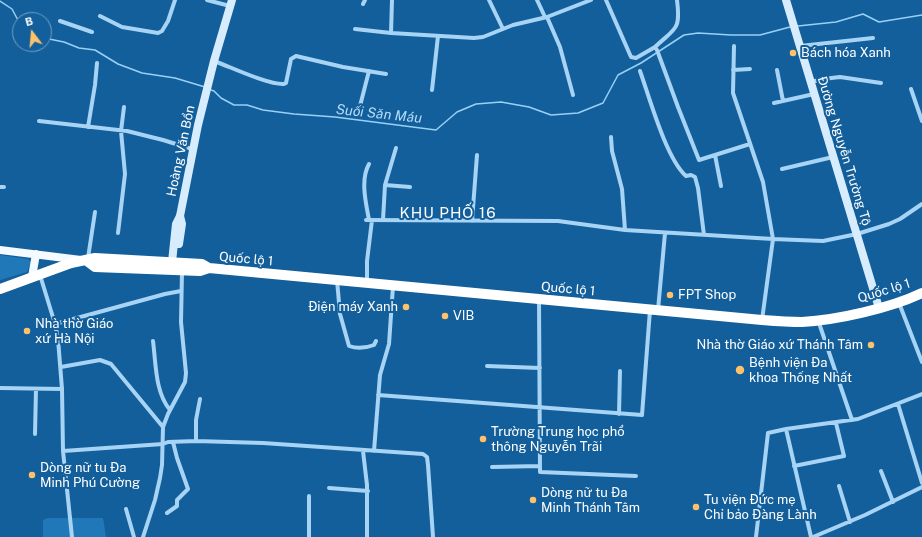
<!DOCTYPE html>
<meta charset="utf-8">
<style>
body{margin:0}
#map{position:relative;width:922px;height:537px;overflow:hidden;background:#135f9b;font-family:"Public Sans",sans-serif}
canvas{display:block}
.north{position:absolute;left:12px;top:12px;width:40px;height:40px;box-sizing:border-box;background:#135f9b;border:1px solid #719fc3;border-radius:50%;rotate:344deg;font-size:11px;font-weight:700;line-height:16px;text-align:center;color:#fff}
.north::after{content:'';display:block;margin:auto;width:14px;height:18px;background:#ffc26a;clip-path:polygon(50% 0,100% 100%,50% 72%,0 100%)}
</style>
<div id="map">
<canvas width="922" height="537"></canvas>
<div class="north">B</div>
</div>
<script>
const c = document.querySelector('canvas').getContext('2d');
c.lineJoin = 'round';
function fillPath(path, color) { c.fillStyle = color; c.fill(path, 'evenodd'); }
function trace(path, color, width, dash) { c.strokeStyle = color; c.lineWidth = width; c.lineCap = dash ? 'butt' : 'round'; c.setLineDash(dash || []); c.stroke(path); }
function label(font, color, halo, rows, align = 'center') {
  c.font = font + ' "Public Sans",sans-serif'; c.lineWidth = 4; c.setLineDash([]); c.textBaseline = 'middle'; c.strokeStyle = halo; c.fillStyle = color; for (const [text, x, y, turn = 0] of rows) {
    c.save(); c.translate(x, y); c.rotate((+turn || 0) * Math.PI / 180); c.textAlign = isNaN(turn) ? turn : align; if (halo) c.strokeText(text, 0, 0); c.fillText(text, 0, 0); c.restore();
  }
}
fillPath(new Path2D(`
 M 0,255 L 28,259 L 31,262 L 27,272 L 0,280 Z
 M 48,518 L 103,518 L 106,537 L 43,537 L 43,520 Z`), '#2178b9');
trace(new Path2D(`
 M 0,1 L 12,9 L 20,24
 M 798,26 L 836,22 L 863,14 L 879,22 L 922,15
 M 44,38 L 64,42 L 79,48 L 95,50 L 118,64 L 142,73 L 175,78 L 205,87
 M 211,90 L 214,91 L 221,98 L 234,105 L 247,105 L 263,110 L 294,114 L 335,117 L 436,130 L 457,112 L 476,104 L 501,102 L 529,107 L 551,115 L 578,113 L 603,103 L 618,75 L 641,63 L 684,35 L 698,33 L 731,35 L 760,35 L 790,27`), '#99d0f7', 1.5);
trace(new Path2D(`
 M 207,0 L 230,6
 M 489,0 L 503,29
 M 537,0 L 545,17
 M 606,0 L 631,57 L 636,58 L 655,47 L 657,50 L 678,107 L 699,160 L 715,155 L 721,186
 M 363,4 L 365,0
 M 100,16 L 122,27 L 158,33 L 162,31 L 168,21 L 175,0
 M 547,17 L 560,47 L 573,95
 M 60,21 L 92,32
 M 355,29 L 391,33 L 474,38 L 483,37 L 513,25 L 547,17 L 591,0
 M 391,33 L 392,0
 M 734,46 L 733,93 L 763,182 L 773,239 L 762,320
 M 800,46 L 873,38
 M 655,47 C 675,28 681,31 677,0
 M 214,61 C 231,67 268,85 284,84 L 286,83 L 291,59 L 296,56 L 343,67 L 386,74
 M 733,70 L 750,69
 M 777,70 L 783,101
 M 640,71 C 650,99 666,158 686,176 L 691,175 L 695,177 L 698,188 L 704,235
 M 811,82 L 823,79 L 840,77 L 881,83
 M 911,89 L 922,121
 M 432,90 L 438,36
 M 774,103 L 814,94
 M 360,106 L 369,71
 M 39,121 L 127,131 L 163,140 L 192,149
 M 88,127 L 95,85 L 97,63
 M 611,137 L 612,151 L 622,189 L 625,230
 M 715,155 L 750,144
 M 782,169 L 833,157
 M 385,185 L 410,187
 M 0,187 L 4,187
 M 366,220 L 558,221 L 625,230 L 773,239 L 823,241 L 857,234 L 889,224 L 900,219 L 922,204
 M 369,220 C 366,203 360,180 369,164
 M 383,220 L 385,185 L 396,148
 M 472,221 L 477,155
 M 118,233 L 125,174 L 121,131 L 124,107
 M 88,258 L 95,212
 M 40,275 L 55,324 L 58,339 L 62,389 L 63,451 L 72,537
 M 337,280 L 340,314 L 349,346 C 357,349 366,348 374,345 L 376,341
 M 367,283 L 367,261 L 372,220
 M 539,300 L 540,472 L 636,476
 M 899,303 L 922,362
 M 658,310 L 665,233
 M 818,320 L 852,420
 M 55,324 L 165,294 L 181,291
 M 153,341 C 156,364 155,392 170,410
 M 487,366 L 540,368
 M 61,367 L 100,360 L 111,364 L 163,427
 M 0,388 L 62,389
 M 378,395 L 642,415 L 650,310
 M 898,404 L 922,483
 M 619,414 L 620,371
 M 786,429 L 811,537
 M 35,434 L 36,389
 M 196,441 L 196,420 L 200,399
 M 63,451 L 163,444 L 168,442 L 196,441 L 263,443 L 423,454 L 427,457 L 428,465 L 433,537
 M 363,451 L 367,485 L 367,537
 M 374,451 L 380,375 L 389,344 L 393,286
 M 794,466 L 844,456 L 836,423
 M 492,467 L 540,466
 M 881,471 L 893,502
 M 839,486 L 850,522
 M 329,488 L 368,491
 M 126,509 L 134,537
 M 167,513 L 177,506 L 177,500 L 188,489 L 177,458 L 173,442
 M 143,537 L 155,500 L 160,478 L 162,465 L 163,427 L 168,414 L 185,382 L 186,373 L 181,322 L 182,272
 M 309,537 L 309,496
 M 756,537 L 768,433 L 786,429 L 858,419 L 922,394
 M 813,537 L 865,515 L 922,487`), '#a7d3f4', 4);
trace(new Path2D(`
 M 786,0 L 879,308
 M 179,244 L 182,224 L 180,216
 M 172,262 L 176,224 L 180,216 L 198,125 L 214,61 L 232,0`), '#d7ecfd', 8);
trace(new Path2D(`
 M 0,250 L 81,260
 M 32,277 L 36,254`), '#f4faff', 8);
trace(new Path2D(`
 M 87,261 L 95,267 L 200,271 L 209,268 L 762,320 C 775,321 789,322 802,322 C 837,320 891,308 922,293
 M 0,289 L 71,263 L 95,258 L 202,264 L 209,268`), '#fff', 10);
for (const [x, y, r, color] of [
 [793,53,4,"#ffc26a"],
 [670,295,4,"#ffc26a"],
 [406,307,4,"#ffc26a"],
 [445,316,4,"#ffc26a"],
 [27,331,4,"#ffc26a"],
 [871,345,4,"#ffc26a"],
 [740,370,5,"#ffc26a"],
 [483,439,4,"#ffc26a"],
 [32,475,4,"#ffc26a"],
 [533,500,4,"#ffc26a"],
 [696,507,4,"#ffc26a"]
]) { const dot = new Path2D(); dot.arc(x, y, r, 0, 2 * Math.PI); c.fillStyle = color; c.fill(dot); trace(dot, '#135f9b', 1.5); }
label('13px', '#fff', '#135f9b', [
 ["Bách hóa Xanh",801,53],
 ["FPT Shop",678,295],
 ["Điện máy Xanh",398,307,"right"],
 ["VIB",453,316],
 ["Nhà thờ Giáo",35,324],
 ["xứ Hà Nội",35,339],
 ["Nhà thờ Giáo xứ Thánh Tâm",863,345,"right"],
 ["Bệnh viện Đa",749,363],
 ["khoa Thống Nhất",749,378],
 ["Trường Trung học phổ",491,432],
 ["thông Nguyễn Trãi",491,447],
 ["Dòng nữ tu Đa",40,468],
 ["Minh Phú Cường",40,483],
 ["Dòng nữ tu Đa",541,493],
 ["Minh Thánh Tâm",541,508],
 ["Tu viện Đức mẹ",704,500],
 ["Chỉ bảo Đàng Lành",704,515]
], 'left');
label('13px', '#fff', '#135f9b', [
 ["Hoàng Văn Bổn",181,151,-78],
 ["Đường Nguyễn Trường Tộ",844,151,73],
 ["Quốc lộ 1",246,259,5],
 ["Quốc lộ 1",568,289,5],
 ["Quốc lộ 1",884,291,-17]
]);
label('italic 14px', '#b4ddfa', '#135f9b', [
 ["Suối Săn Máu",379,114,6]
]);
c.letterSpacing = '1px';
label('15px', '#fff', '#135f9b', [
 ["KHU PHỐ 16",448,213]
]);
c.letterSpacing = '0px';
</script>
